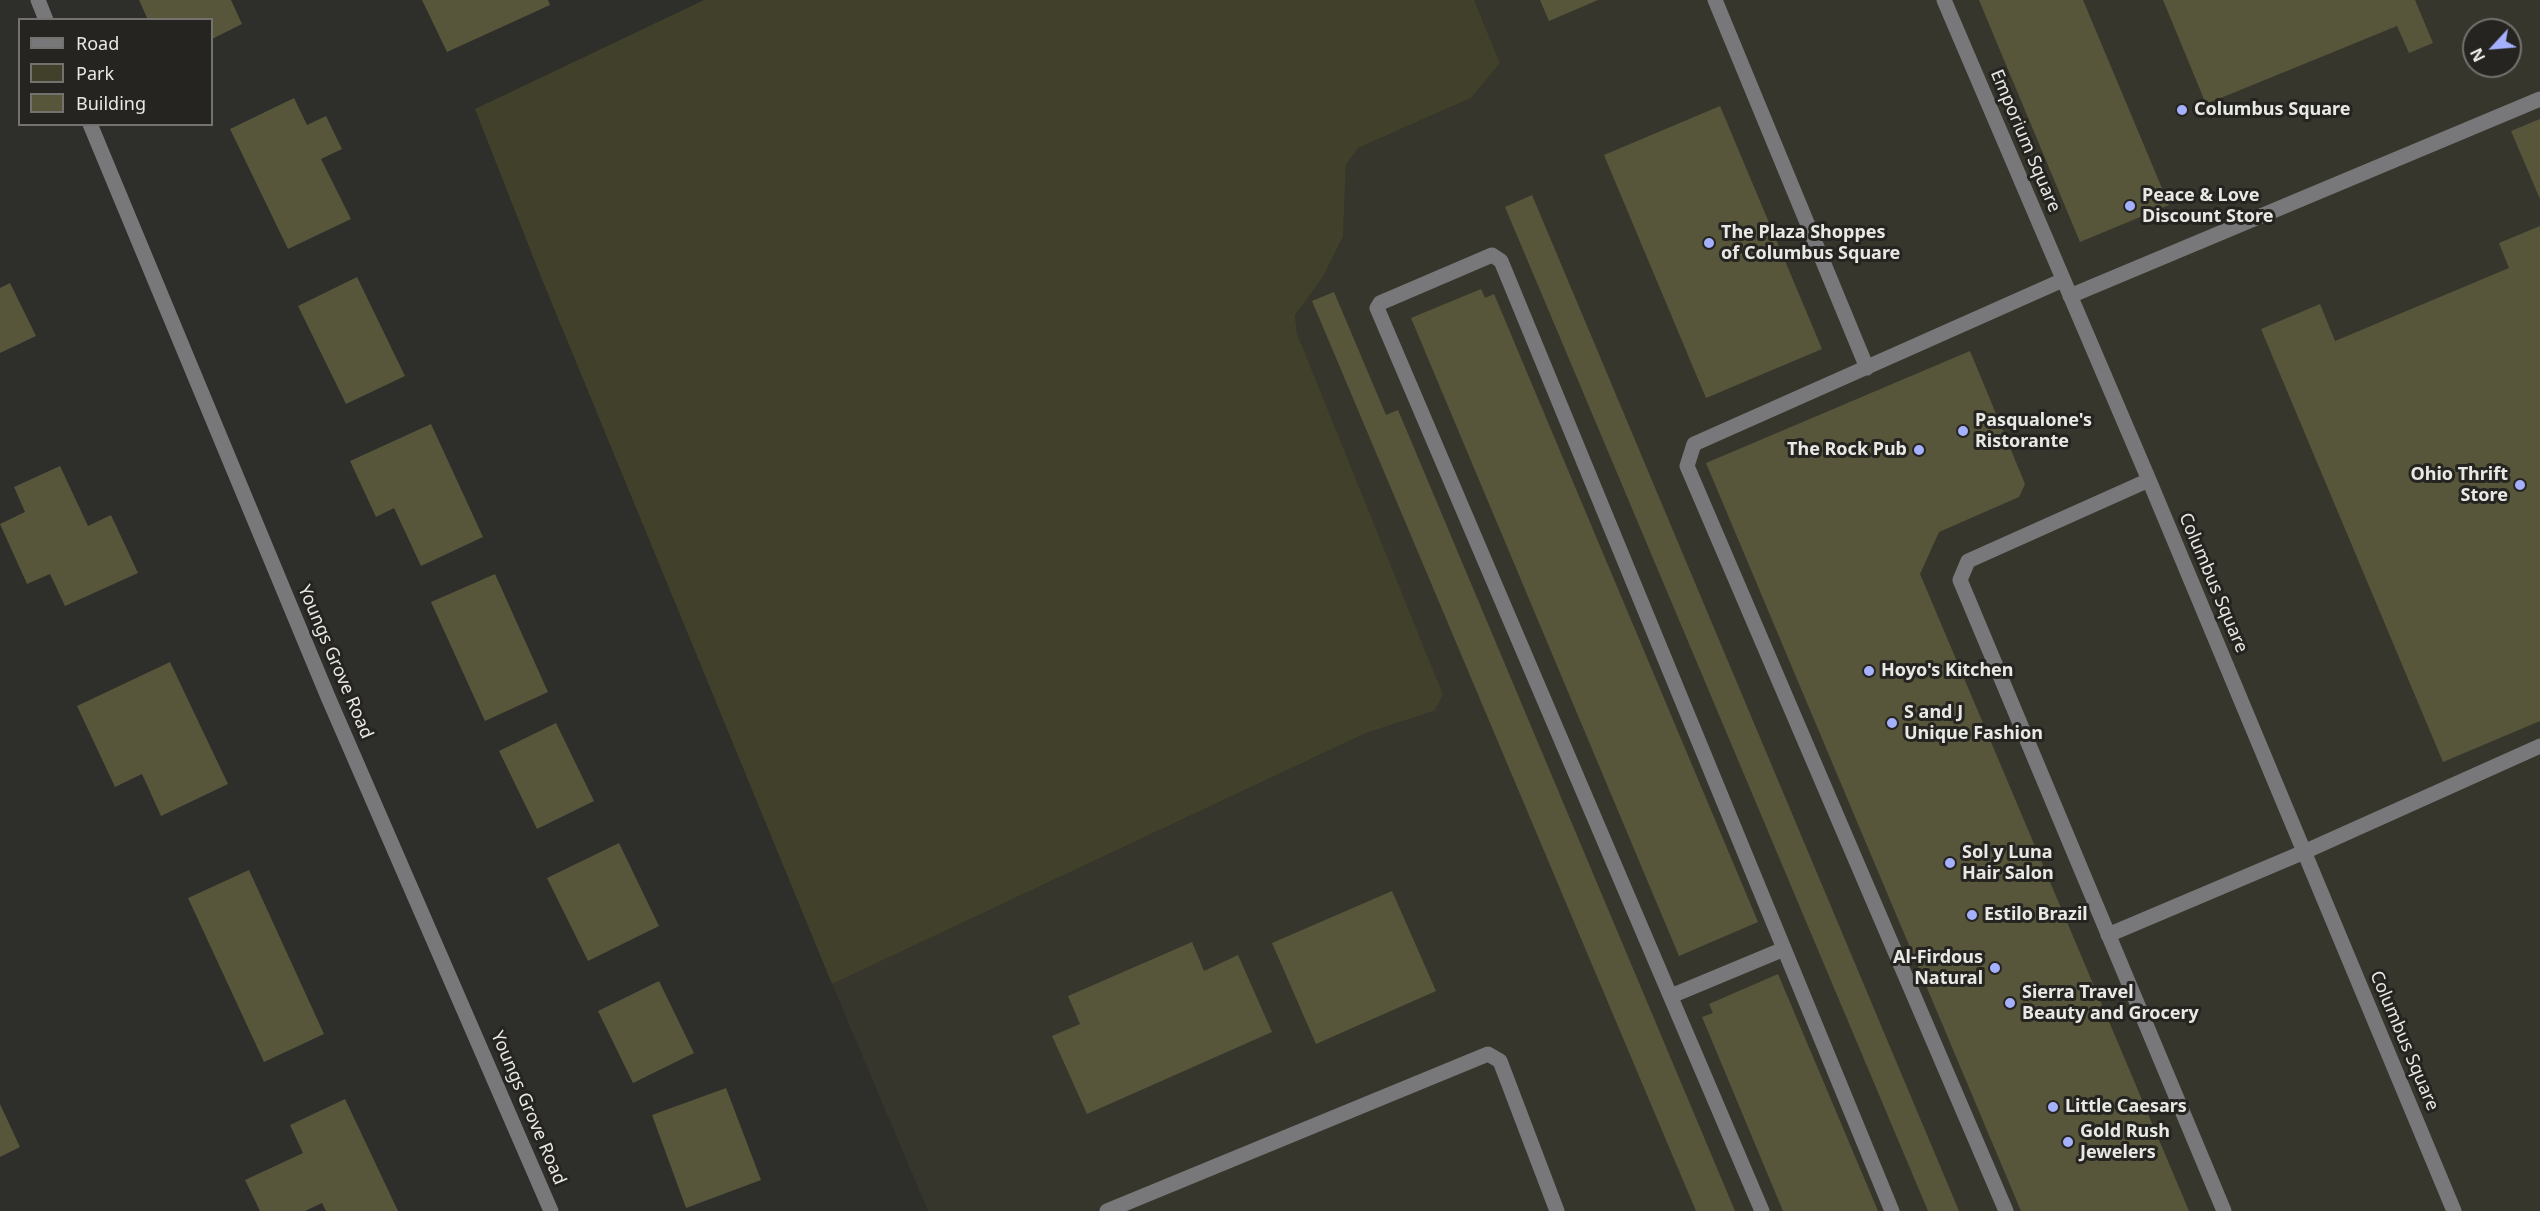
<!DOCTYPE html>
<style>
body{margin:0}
#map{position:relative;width:2540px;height:1211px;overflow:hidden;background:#2e2e2a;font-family:"Noto Sans",sans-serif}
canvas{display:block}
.legend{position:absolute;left:18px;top:18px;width:195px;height:108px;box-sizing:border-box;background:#252420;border:2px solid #73726f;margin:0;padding:8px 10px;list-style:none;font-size:18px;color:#e8e8e5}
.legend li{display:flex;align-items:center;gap:12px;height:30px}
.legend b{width:30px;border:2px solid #73726f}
.north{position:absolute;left:2462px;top:18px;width:60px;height:60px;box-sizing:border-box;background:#252420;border:2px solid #73726f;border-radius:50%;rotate:244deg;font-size:16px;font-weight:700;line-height:24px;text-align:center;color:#e8e8e5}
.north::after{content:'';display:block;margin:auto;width:21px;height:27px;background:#a5b1fc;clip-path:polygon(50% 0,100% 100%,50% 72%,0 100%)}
</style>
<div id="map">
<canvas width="2540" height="1211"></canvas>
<ul class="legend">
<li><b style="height:8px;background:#78787a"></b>Road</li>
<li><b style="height:16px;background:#41402a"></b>Park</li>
<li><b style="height:16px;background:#57563b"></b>Building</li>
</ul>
<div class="north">N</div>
</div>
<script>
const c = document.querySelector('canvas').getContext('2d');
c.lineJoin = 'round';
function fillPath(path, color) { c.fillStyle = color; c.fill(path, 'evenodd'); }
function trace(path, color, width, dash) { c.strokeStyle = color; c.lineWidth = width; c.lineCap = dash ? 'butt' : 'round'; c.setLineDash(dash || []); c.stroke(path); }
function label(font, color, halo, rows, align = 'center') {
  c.font = font + ' "Noto Sans",sans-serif'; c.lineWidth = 6; c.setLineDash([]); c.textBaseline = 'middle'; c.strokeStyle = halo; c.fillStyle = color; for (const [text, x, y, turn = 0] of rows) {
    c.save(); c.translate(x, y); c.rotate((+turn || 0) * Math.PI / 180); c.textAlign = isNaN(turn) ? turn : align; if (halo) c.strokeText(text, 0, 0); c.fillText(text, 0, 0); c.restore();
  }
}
fillPath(new Path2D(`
 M 1474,0 L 2540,0 L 2540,1211 L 928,1211 L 832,984 L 1366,733 L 1434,711 L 1297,334 L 1295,314 L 1323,277 L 1343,238 L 1346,165 L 1358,148 L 1471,98 L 1500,63 ZM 2474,30 L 2510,30 L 2510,66 L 2474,66 Z`), '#37362c');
fillPath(new Path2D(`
 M 704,0 L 1474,0 L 1500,63 L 1471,98 L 1358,148 L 1346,165 L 1343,237 L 1323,277 L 1295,315 L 1297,334 L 1443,695 L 1434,711 L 1366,733 L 832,984 L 539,272 L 475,109 Z`), '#41402a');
fillPath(new Path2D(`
 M 139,0 L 231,0 L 242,24 L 212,39 L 212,20 L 148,20 Z
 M 422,0 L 548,0 L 550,5 L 447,52 Z
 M 1540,0 L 1598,0 L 1549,21 Z
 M 1979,0 L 2083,0 L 2169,205 L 2080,242 Z
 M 2163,0 L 2415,0 L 2433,43 L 2409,53 L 2397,26 L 2206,104 Z
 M 294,98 L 307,125 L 326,116 L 342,149 L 321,159 L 351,219 L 288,249 L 230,129 Z
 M 1720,106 L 1822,349 L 1706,398 L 1604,155 Z
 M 2540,119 L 2540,199 L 2511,131 Z
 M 1532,195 L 1959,1211 L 1928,1211 L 1505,207 Z
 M 2540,226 L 2540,721 L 2443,762 L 2261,329 L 2320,304 L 2335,341 L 2509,268 L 2499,243 Z
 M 357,277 L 405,376 L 346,404 L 298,306 Z
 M 10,283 L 36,336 L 0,353 L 0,288 Z
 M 1481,289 L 1485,298 L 1494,294 L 1758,922 L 1679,956 L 1411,318 Z
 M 1334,292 L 1386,415 L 1398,410 L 1735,1211 L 1696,1211 L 1312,301 Z
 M 1970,351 L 2025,484 L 2019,497 L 1939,532 L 1920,574 L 2189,1211 L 2021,1211 L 1706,463 Z
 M 431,424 L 483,537 L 421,566 L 394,508 L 376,517 L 350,461 Z
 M 60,466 L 88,526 L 111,515 L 138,573 L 65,606 L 50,574 L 27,584 L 0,524 L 25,512 L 14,487 Z
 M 495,574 L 548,692 L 485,721 L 431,602 Z
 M 170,662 L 228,784 L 161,816 L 142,774 L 115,787 L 77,706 Z
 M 556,723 L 594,801 L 537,829 L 499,751 Z
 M 619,843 L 659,926 L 588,961 L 547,878 Z
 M 249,870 L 324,1034 L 264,1062 L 188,898 Z
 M 1392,891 L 1436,991 L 1316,1044 L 1272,943 Z
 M 1192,942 L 1204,971 L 1238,955 L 1272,1032 L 1087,1114 L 1052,1036 L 1080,1024 L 1068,996 Z
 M 1778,974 L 1878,1211 L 1783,1211 L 1702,1017 L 1713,1013 L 1709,1004 Z
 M 659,981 L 694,1053 L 633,1083 L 598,1011 Z
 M 726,1088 L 761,1180 L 686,1208 L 652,1115 Z
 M 345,1099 L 398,1211 L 326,1211 L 322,1203 L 305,1211 L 260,1211 L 245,1180 L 303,1153 L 290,1125 Z
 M 0,1104 L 20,1147 L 0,1157 Z`), '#57563b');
trace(new Path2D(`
 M 38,0 L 46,20
 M 1715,0 L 1867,368
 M 1944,0 L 2149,480 L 2454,1211
 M 90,124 L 328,697 L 551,1211
 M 2070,296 L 2540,99
 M 2149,480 L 1968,561 L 1960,580 L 2224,1211
 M 2108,935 L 2304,852 L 2540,746
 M 1671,996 L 1784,949
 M 1107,1211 L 1488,1054 L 1500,1061 L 1557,1211
 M 1762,1211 L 1377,308 L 1380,303 L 1492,255 L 1501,261 L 1892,1211
 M 2006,1211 L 1687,466 L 1694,444 L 2063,280`), '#78787a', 15);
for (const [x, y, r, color] of [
 [2182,110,6,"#a5b1fc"],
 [2130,206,6,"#a5b1fc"],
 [1709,243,6,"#a5b1fc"],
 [1963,431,6,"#a5b1fc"],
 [1919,450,6,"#a5b1fc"],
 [2520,485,6,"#a5b1fc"],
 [1869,671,6,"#a5b1fc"],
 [1892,723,6,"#a5b1fc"],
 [1950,863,6,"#a5b1fc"],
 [1972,915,6,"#a5b1fc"],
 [1995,968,6,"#a5b1fc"],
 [2010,1003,6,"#a5b1fc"],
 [2053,1107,6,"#a5b1fc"],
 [2068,1142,6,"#a5b1fc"]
]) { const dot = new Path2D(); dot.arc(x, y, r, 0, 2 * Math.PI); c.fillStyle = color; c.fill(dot); trace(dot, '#252420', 2); }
label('bold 18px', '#e8e8e5', '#252420', [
 ["Columbus Square",2194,110],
 ["Peace & Love",2142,196],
 ["Discount Store",2142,217],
 ["The Plaza Shoppes",1721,233],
 ["of Columbus Square",1721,254],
 ["Pasqualone's",1975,421],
 ["Ristorante",1975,442],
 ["The Rock Pub",1907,450,"right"],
 ["Ohio Thrift",2508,475,"right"],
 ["Store",2508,496,"right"],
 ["Hoyo's Kitchen",1881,671],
 ["S and J",1904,713],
 ["Unique Fashion",1904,734],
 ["Sol y Luna",1962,853],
 ["Hair Salon",1962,874],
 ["Estilo Brazil",1984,915],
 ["Al-Firdous",1983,958,"right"],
 ["Natural",1983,979,"right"],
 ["Sierra Travel",2022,993],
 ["Beauty and Grocery",2022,1014],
 ["Little Caesars",2065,1107],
 ["Gold Rush",2080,1132],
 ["Jewelers",2080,1153]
], 'left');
label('18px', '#e8e8e5', '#252420', [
 ["Emporium Square",2025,141,67],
 ["Columbus Square",2213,583,67],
 ["Youngs Grove Road",335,662,67],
 ["Columbus Square",2404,1041,67],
 ["Youngs Grove Road",528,1108,67]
]);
</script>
